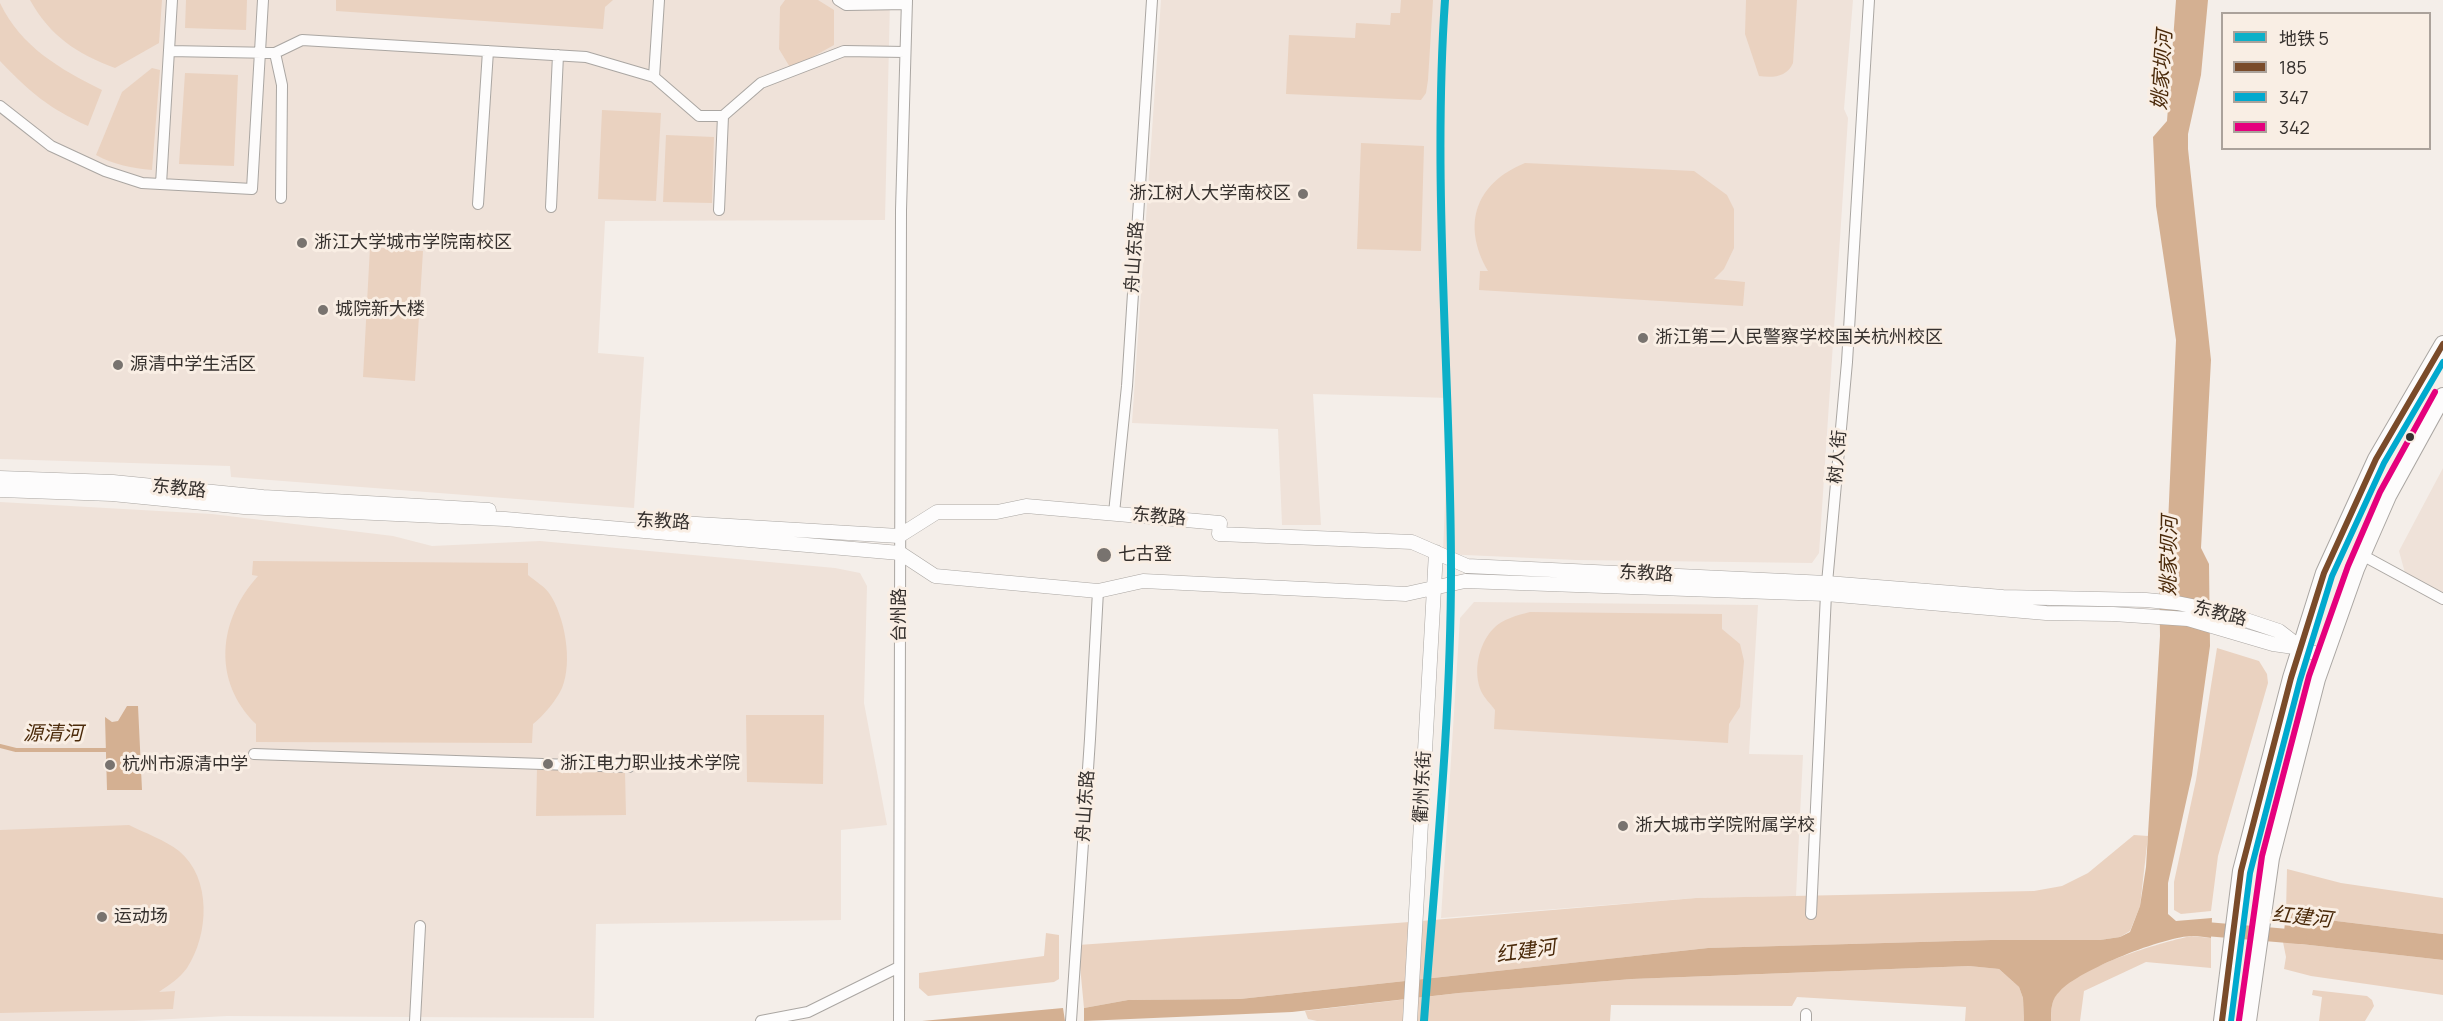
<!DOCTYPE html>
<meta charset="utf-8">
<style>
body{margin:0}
#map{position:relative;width:2443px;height:1021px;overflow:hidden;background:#f4eee9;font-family:Manrope,"Noto Sans SC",sans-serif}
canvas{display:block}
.legend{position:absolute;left:2221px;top:12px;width:210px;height:138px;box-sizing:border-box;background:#f9eee4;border:2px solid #aba29b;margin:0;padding:8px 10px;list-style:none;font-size:18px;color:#36312e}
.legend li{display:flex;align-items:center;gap:12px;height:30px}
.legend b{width:30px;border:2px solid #aba29b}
</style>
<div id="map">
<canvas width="2443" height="1021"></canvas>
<ul class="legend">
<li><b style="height:8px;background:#0db0c8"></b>地铁 5</li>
<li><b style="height:8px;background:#7a4b2a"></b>185</li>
<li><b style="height:8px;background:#00a9ce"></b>347</li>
<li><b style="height:8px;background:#e5007d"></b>342</li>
</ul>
</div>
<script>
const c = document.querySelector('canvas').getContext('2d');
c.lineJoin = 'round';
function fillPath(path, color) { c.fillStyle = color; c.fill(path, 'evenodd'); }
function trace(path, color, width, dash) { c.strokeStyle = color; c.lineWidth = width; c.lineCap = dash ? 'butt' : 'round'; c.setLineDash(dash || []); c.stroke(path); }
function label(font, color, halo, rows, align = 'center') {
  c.font = font + ' Manrope,"Noto Sans SC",sans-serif'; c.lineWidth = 6; c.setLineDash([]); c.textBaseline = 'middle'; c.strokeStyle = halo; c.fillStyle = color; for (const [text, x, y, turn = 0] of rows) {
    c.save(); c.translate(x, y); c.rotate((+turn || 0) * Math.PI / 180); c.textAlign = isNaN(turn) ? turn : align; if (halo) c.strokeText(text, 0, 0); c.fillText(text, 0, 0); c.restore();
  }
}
fillPath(new Path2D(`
 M 0,0 L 890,0 L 885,220 L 605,221 L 598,353 L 644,357 L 634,508 L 231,477 L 230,466 L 0,459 Z
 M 1161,0 L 1853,0 L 1844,109 L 1848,118 L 1819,553 L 1812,563 L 1576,560 L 1443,554 L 1449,398 L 1313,394 L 1321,525 L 1282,525 L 1278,429 L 1132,423 Z
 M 2443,468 L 2443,594 L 2405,573 L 2399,551 Z
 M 0,502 L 212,514 L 393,536 L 432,546 L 540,541 L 835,568 L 860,573 L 867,586 L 864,703 L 887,825 L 841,830 L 841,920 L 596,924 L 594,1018 L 227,1016 L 134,1021 L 0,1021 Z
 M 1474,602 L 1758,605 L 1749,754 L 1803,755 L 1796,896 L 1696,898 L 1441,918 L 1460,618 Z`), '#efe2d9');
fillPath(new Path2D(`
 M 30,0 L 162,0 L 159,43 L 115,68 C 77,54 50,36 30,0 Z
 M 186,0 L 247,0 L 246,30 L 185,28 Z
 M 336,0 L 613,0 L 605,7 L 603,29 L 336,11 Z
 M 785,0 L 818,0 L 834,10 L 834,45 L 791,69 L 779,49 L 780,7 Z
 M 1401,0 L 1433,0 L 1428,80 L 1426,93 L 1421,100 L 1286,94 L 1289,35 L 1355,38 L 1356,23 L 1390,25 L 1391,13 L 1400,13 Z
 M 1746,0 L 1797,0 L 1793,63 C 1787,77 1773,78 1759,76 L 1745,34 Z
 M 0,3 C 21,47 60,69 102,90 L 88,126 C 48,108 30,92 0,61 Z
 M 152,68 L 160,70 L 152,170 C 132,168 114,165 96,155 L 122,92 Z
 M 185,73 L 238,75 L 234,166 L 179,164 Z
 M 602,110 L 661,113 L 656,201 L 598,199 Z
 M 666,135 L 714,137 L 712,203 L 663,202 Z
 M 1361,143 L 1424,146 L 1421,251 L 1357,249 Z
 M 1525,163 L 1694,171 L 1727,195 L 1734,209 L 1734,248 L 1724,269 L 1714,279 L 1745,282 L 1743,306 L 1479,290 L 1480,271 L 1488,271 C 1461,224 1476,183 1525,163 Z
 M 370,247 L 423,251 L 415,381 L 363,377 Z
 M 253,561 L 528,563 L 528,575 C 535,581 544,586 549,593 C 565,616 573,662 562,688 C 556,701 544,715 533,724 L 532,743 L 256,742 L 256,724 C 212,681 218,620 258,576 L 252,575 Z
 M 1530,612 L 1722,614 L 1722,629 L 1740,644 L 1744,661 L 1740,707 L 1729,724 L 1728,743 L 1494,729 L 1495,710 C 1491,704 1484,698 1481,691 C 1473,672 1478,645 1493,629 C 1502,619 1518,615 1530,612 Z
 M 2217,648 L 2259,661 L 2267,674 L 2268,683 L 2218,856 L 2211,911 L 2181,914 L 2174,910 L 2174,882 L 2196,780 Z
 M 746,715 L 824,715 L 823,784 L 747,782 Z
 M 537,768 L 625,771 L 626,815 L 536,816 Z
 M 129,825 C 145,833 165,840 179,851 C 212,878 209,935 187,968 C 180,978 169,985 159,992 L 175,991 L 173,1009 L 0,1013 L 0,830 Z
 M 2134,835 L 2148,836 L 2140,906 L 2130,931 L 2120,937 L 2100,940 L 1991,940 L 1708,948 L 1240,999 L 1128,1000 L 1084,1008 L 1078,945 L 1397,923 L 1696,898 L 2034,891 L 2062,886 L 2088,873 Z
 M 2287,869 L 2341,883 L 2443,898 L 2443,934 L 2328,920 L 2286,912 Z
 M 1046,933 L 1059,935 L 1059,979 L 1054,982 L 928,996 L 919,988 L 919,973 L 1044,956 Z
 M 2191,936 L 2211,938 L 2211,968 L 2146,962 L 2084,991 L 2080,1021 L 2051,1021 C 2051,1010 2051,999 2059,991 C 2082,966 2158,943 2191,936 Z
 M 2283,942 L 2443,960 L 2443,995 L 2311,976 L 2284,969 L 2286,957 Z
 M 1969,966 L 1999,969 L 2019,987 L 2023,998 L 2024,1021 L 1965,1021 L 1966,1007 L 1797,997 L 1792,1006 L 1611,1005 L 1610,1021 L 1317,1021 L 1308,1019 L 1305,1011 L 1459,993 L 1632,979 Z
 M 2313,990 L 2367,996 L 2372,1000 L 2374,1006 L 2365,1021 L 2319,1021 L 2322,997 L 2312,995 Z`), '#ead2c0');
fillPath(new Path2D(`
 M 2176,0 L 2208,0 L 2201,75 L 2188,134 L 2188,149 L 2211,360 L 2201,548 L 2209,564 L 2210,646 L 2192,775 L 2168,883 L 2168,914 L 2176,921 L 2212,918 L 2211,938 C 2205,937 2199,936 2193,936 C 2165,936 2079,970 2060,991 C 2051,999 2051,1010 2051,1021 L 2024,1021 L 2023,998 L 2019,987 L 1999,969 L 1969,966 L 1632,979 L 1459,993 L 1292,1012 L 1084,1021 L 1084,1008 L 1128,1000 L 1240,999 L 1708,948 L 1991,940 L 2100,940 L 2120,937 L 2130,932 L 2140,906 L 2146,867 L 2160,636 L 2159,574 L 2168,524 L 2176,340 L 2156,206 L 2153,137 L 2167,121 Z
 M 127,706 L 138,706 L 142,790 L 107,790 L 105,717 L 112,722 L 118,721 Z
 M 2286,912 L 2328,920 L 2443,934 L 2443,960 L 2283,942 Z
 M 1063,1008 L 1065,1021 L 922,1021 Z`), '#d4b092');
trace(new Path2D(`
 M 0,746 L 16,750 L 106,750`), '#d4b092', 4);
trace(new Path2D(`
 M 2194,928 L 2300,937`), '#d4b092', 14);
const minor = new Path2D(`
 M 838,0 L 846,5 L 907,4
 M 169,51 L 275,53 L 282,85 L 281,198
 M 275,53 L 302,40 L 586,57 L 654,77 L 699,116 L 723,116
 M 654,77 L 659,0
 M 0,106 L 51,146 L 105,171 L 142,183 L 252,189 L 263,0
 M 161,184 L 172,0
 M 478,204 L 488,51
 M 551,207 L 558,55
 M 719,210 L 723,116 L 761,83 L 844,51 L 905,52
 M 1114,513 L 1127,386 L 1152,0
 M 2362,555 L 2443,599
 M 254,754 L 629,767
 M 1811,914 L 1826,594 L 1847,362 L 1869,0
 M 415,1021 L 420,926
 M 761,1021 L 808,1012 L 899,967
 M 899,1021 L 901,210 L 907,0
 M 1071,1021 L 1090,739 L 1098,591
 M 1806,1021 L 1806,1014`);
const tertiary = new Path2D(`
 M 0,478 L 113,482 L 263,497 L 489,510
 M 0,490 L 112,494 L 244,507 L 505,519 L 900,553 L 935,576 L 1098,591 L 1143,581 L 1406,594 L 1465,581 L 1826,594 L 2046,613 L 2113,614 L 2188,619 L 2273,644 L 2301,648 L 2325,657
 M 646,521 L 899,536 L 937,512 L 997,512 L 1026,506 L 1220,523 L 1219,534 L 1412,542 L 1467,566 L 1827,583 L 2003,597 L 2146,600 L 2177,603 L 2222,612 L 2279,631 L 2301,648
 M 1410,1021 L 1436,552`);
const primary = new Path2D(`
 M 2222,1021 L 2241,871 L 2291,678 L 2324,573 L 2376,459 L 2443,344
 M 2248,1021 L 2271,858 L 2317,679 L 2356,569 L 2388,496 L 2443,396`);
trace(minor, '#aaa6a2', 12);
trace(tertiary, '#aaa6a2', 15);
trace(primary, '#aaa6a2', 18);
trace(minor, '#fdfcfc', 10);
trace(tertiary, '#fdfcfc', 14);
trace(primary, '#fdfcfc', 16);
trace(new Path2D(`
 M 2222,1021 L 2241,871 L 2291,678 L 2324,573 L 2376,459 L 2443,344`), '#7a4b2a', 6);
trace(new Path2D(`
 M 2231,1021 L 2250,873 L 2300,680 L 2332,576 L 2384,463 L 2443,362`), '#00a9ce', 6);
trace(new Path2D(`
 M 2239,1020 L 2262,856 L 2309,676 L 2348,566 L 2380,492 L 2435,392`), '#e5007d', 6);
trace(new Path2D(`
 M 1424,1021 C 1435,871 1451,721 1451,570 C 1451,380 1432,190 1445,0`), '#0db0c8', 8);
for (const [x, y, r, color] of [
 [1303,194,6,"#78736f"],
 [302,243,6,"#78736f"],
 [323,310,6,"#78736f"],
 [1643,338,6,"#78736f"],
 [118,365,6,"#78736f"],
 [2410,437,5,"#36312e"],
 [1104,555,8,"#78736f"],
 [548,764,6,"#78736f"],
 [110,765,6,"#78736f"],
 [1623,826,6,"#78736f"],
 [102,917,6,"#78736f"]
]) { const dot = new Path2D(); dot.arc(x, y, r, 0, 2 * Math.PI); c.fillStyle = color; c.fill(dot); trace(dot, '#f9eee4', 2); }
label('18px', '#36312e', '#f9eee4', [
 ["浙江树人大学南校区",1291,194,"right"],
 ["浙江大学城市学院南校区",314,243],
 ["城院新大楼",335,310],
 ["浙江第二人民警察学校国关杭州校区",1655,338],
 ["源清中学生活区",130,365],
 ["七古登",1118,555],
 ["浙江电力职业技术学院",560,764],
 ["杭州市源清中学",122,765],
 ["浙大城市学院附属学校",1635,826],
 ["运动场",114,917]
], 'left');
label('18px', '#36312e', '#f9eee4', [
 ["舟山东路",1135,257,-86],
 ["树人街",1838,457,-85],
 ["东教路",179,489,6],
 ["东教路",1159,517,5],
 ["东教路",663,522,3],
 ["东教路",1646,574,3],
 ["东教路",2220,614,14],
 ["台州路",900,615,-90],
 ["衢州东街",1423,787,-87],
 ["舟山东路",1086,806,-86]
]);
label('italic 20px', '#4b2a0a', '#f9eee4', [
 ["姚家坝河",2163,70,-86],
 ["姚家坝河",2170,556,-89],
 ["源清河",53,734],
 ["红建河",2302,918,6],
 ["红建河",1526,952,-8]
]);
</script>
